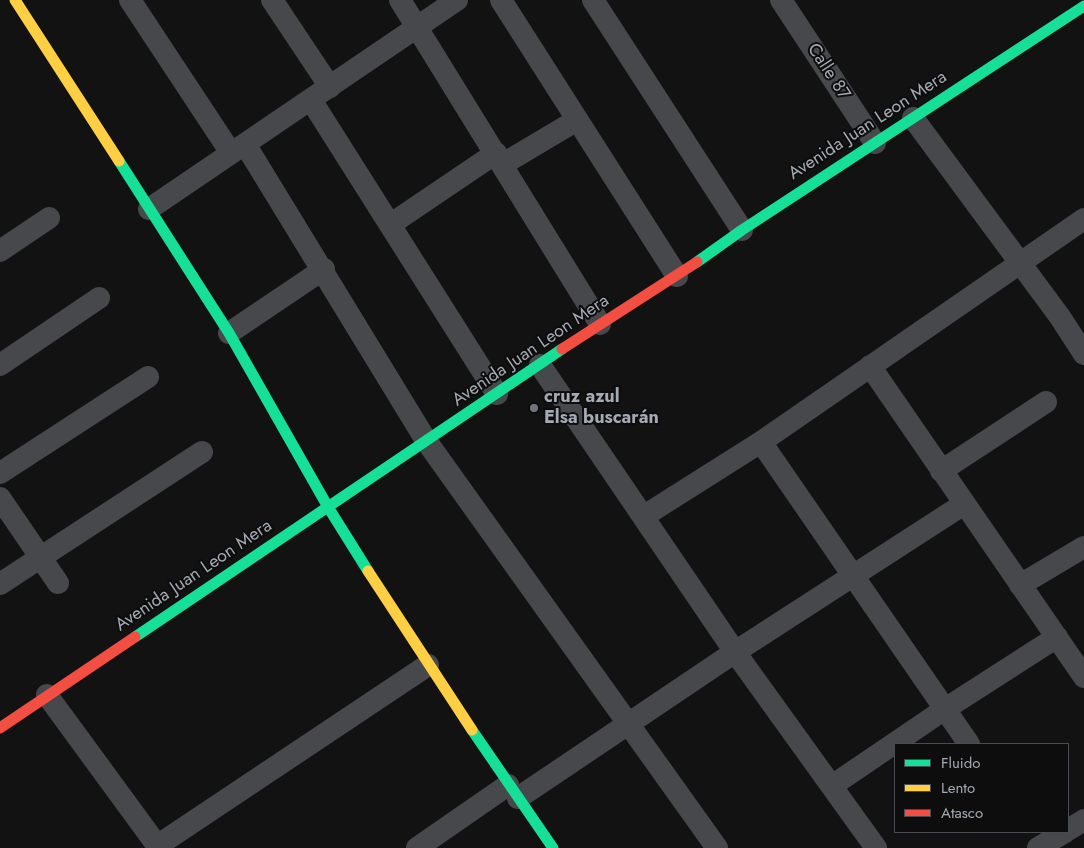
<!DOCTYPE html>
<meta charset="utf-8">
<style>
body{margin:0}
#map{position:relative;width:1084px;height:848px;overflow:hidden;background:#121213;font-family:Jost,sans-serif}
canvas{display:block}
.legend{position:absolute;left:894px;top:743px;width:175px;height:90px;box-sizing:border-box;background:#0d0d0e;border:1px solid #494c50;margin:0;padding:6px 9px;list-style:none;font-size:15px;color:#a4aab3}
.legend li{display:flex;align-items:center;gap:10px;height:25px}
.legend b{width:25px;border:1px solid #494c50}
</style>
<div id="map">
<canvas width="1084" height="848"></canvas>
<ul class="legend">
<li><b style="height:6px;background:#16e098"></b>Fluido</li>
<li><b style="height:6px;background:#ffcf43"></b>Lento</li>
<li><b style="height:6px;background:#f24e42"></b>Atasco</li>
</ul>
</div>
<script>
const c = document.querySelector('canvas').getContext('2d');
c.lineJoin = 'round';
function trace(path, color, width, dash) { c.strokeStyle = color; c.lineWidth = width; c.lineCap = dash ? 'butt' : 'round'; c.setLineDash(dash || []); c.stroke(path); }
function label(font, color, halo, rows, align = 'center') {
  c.font = font + ' Jost,sans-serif'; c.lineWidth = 4; c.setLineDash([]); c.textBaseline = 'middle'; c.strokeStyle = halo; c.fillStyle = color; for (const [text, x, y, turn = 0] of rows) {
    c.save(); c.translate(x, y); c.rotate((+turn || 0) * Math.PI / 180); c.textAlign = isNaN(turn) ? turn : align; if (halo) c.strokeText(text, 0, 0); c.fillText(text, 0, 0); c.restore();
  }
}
trace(new Path2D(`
 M 130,0 L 231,153
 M 272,0 L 330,87
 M 400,0 L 600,324
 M 501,0 L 677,276
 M 593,0 L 742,230
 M 781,0 L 875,143
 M 311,100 L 497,394
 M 913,118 L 1060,317 L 1084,354
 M 245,144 L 427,442 L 717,848
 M 503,164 L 577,120
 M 149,209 L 457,0
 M 391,224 L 496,153
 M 0,251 L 49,218
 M 229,333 L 324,269
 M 0,365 L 99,298
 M 540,365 L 735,652 L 876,848
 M 870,366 L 1084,677
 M 761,442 L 969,744
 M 941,471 L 1046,402
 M 0,473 L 148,377
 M 0,498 L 58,583
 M 644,516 L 761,442 L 1084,219
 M 0,584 L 202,452
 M 1020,585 L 1084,547
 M 47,695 L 159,848
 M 833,785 L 945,709 L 1057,637
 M 518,798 L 735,652 L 964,504
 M 1068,830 L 1084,820
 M 157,846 L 428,665
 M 417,848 L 508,785
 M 1038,848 L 1065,832`), '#47484b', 22);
trace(new Path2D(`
 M 119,161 L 229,333 L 328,507 L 368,571
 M 697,262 L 742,230 L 1084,6
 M 135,637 L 562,349
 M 472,730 L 553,848`), '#16e098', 11);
trace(new Path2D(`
 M 15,0 L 119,161
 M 368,571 L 472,730`), '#ffcf43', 11);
trace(new Path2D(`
 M 562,349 L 697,262
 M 0,728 L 135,637`), '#f24e42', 11);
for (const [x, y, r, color] of [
 [534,408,5,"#71757b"]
]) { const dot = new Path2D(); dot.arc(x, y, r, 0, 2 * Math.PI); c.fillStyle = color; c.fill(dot); trace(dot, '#0d0d0e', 2); }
label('18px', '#a4aab3', '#0d0d0e', [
 ["Calle 87",828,72,57],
 ["Avenida Juan Leon Mera",868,126,-33],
 ["Avenida Juan Leon Mera",531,351,-34],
 ["Avenida Juan Leon Mera",194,576,-34]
]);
label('bold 18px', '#a4aab3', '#0d0d0e', [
 ["cruz azul",544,398],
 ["Elsa buscarán",544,419]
], 'left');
</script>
